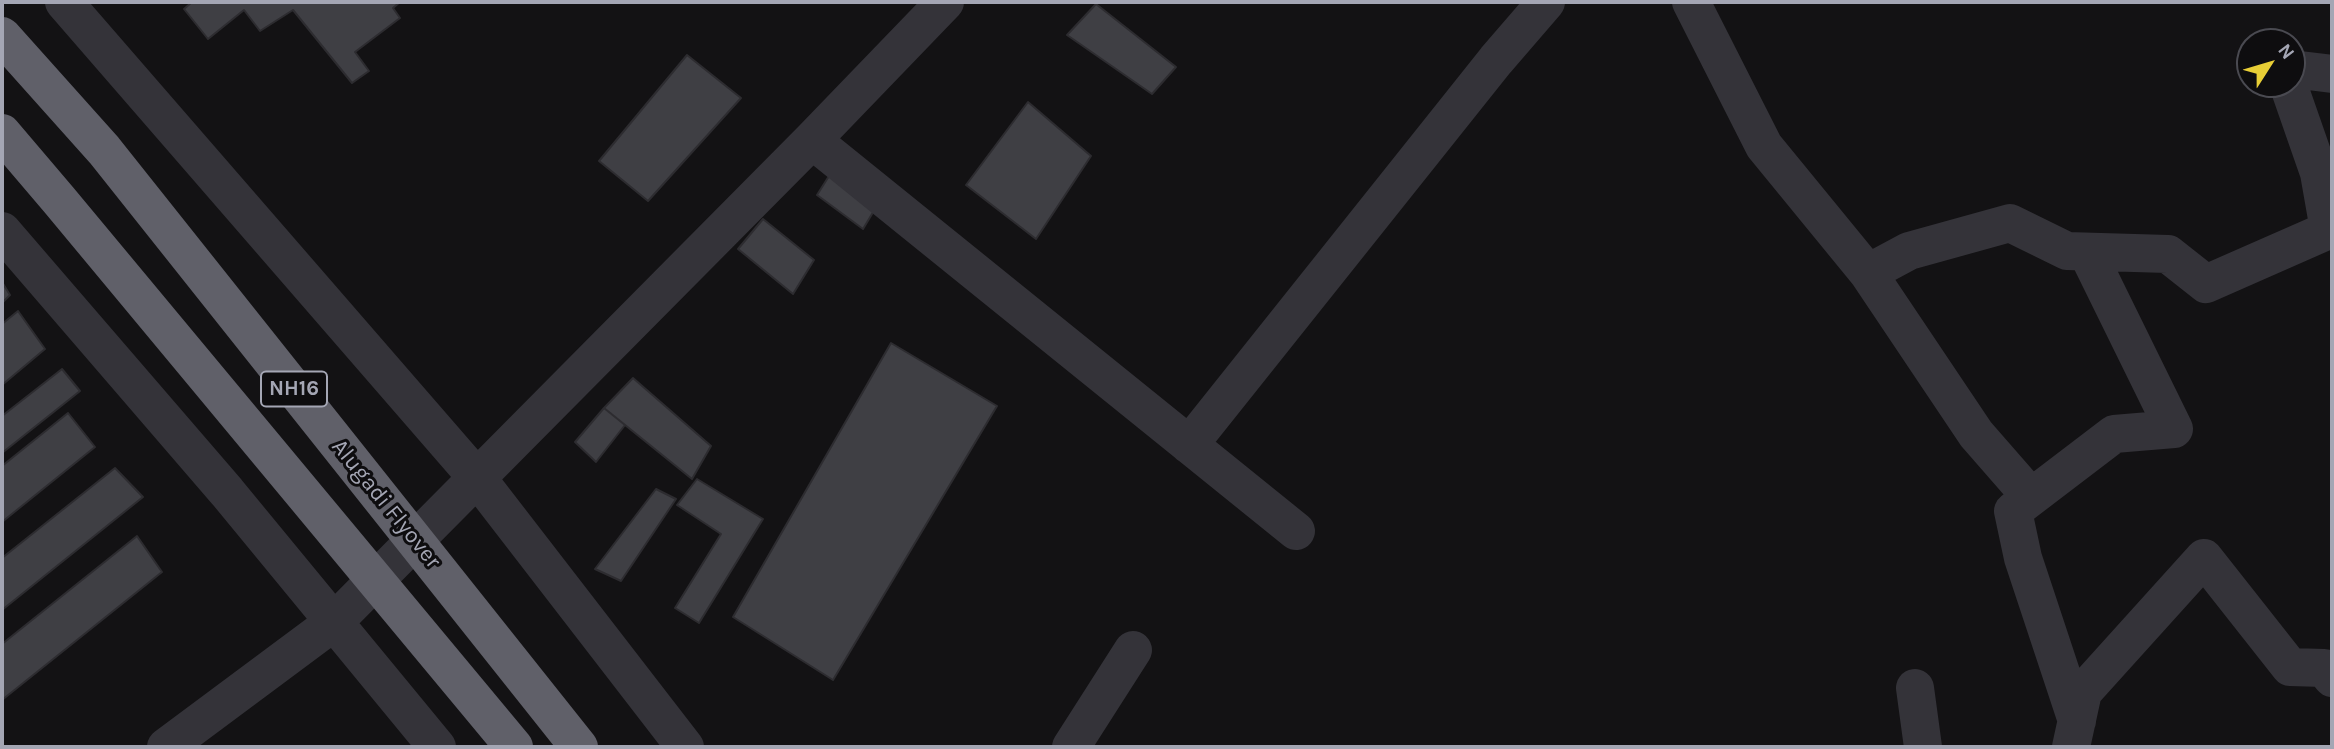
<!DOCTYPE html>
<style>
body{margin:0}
#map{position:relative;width:2334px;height:749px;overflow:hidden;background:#131214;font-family:Karla,sans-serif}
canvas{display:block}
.frame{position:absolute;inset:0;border:4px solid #a4a6b4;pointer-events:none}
.north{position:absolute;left:2236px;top:28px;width:70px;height:70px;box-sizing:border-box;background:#0e0d0f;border:2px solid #4a4a51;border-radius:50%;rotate:53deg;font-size:19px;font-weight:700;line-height:28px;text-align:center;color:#a4a6b4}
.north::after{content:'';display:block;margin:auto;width:24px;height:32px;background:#e8ce36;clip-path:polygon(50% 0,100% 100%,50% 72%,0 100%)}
</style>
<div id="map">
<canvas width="2334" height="749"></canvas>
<div class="frame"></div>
<div class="north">N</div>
</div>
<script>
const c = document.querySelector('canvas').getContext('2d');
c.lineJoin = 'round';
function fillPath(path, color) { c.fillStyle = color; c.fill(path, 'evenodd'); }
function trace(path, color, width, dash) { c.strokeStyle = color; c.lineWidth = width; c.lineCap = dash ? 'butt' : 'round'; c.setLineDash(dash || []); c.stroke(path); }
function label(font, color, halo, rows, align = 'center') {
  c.font = font + ' Karla,sans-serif'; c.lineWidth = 6; c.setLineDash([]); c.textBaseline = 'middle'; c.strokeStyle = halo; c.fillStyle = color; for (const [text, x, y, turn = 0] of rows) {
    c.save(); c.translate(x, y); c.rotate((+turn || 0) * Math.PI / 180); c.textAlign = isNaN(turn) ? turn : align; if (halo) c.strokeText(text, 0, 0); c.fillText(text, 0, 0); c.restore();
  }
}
const building = new Path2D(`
 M 192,2 L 400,2 L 393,8 L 400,18 L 355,52 L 369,71 L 352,83 L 293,10 L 260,31 L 244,10 L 208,39 L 184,9 Z
 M 1096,4 L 1176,67 L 1152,94 L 1067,35 Z
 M 687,55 L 741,98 L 648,201 L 599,161 Z
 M 1028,102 L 1091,156 L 1036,239 L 966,185 Z
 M 829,176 L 875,209 L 863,229 L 817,195 Z
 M 763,219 L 814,260 L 793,294 L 738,249 Z
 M 2,282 L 10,295 L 2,303 Z
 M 18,311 L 45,349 L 2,385 L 2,324 Z
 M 891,343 L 997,406 L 833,680 L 733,617 Z
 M 62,369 L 80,391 L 2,453 L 2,416 Z
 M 633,378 L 711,446 L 692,479 L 604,408 Z
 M 604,408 L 625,425 L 596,462 L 575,442 Z
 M 68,413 L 95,447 L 2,522 L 2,466 Z
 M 115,468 L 143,497 L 2,610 L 2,558 Z
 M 697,479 L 763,519 L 699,623 L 675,608 L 721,534 L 677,505 Z
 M 656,489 L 676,499 L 621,581 L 595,569 Z
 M 137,536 L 162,572 L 2,700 L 2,644 Z`);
fillPath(building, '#3f3f44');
trace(building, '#2d2c30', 2);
trace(new Path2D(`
 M 64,2 L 478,479 L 685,747
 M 1691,2 L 1764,146 L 1868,273
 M 2292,69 L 2332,74
 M 812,140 L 1296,531
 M 2,231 L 227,492 L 437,747
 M 1189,445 L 1496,60 L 1546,2
 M 2031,497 L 1976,434 L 1868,273 L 1909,251 L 2010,223 L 2067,251 L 2168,254 L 2206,284 L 2329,230 L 2319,173 L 2288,84
 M 1915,688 L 1923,747
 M 2077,721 L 2023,558 L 2013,511 L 2114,434 L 2174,429 L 2087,252
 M 166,747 L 334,622 L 812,140 L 945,2
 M 1071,747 L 1133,650
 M 2071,747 L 2083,692 L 2204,558 L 2290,667 L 2324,668 L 2332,678`), '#343339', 38);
trace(new Path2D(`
 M 2,36 L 104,150 L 579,747
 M 2,133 L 59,200 L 514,747`), '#606069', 38);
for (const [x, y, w] of [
 [294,389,66]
]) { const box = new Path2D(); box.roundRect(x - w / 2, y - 17.5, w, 35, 5); c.fillStyle = '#0e0d0f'; c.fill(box); trace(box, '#a4a6b4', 2); }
label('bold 21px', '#a4a6b4', null, [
 ["NH16",294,389]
]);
label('23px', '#a4a6b4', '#0e0d0f', [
 ["Alugadi Flyover",386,504,51]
]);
</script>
